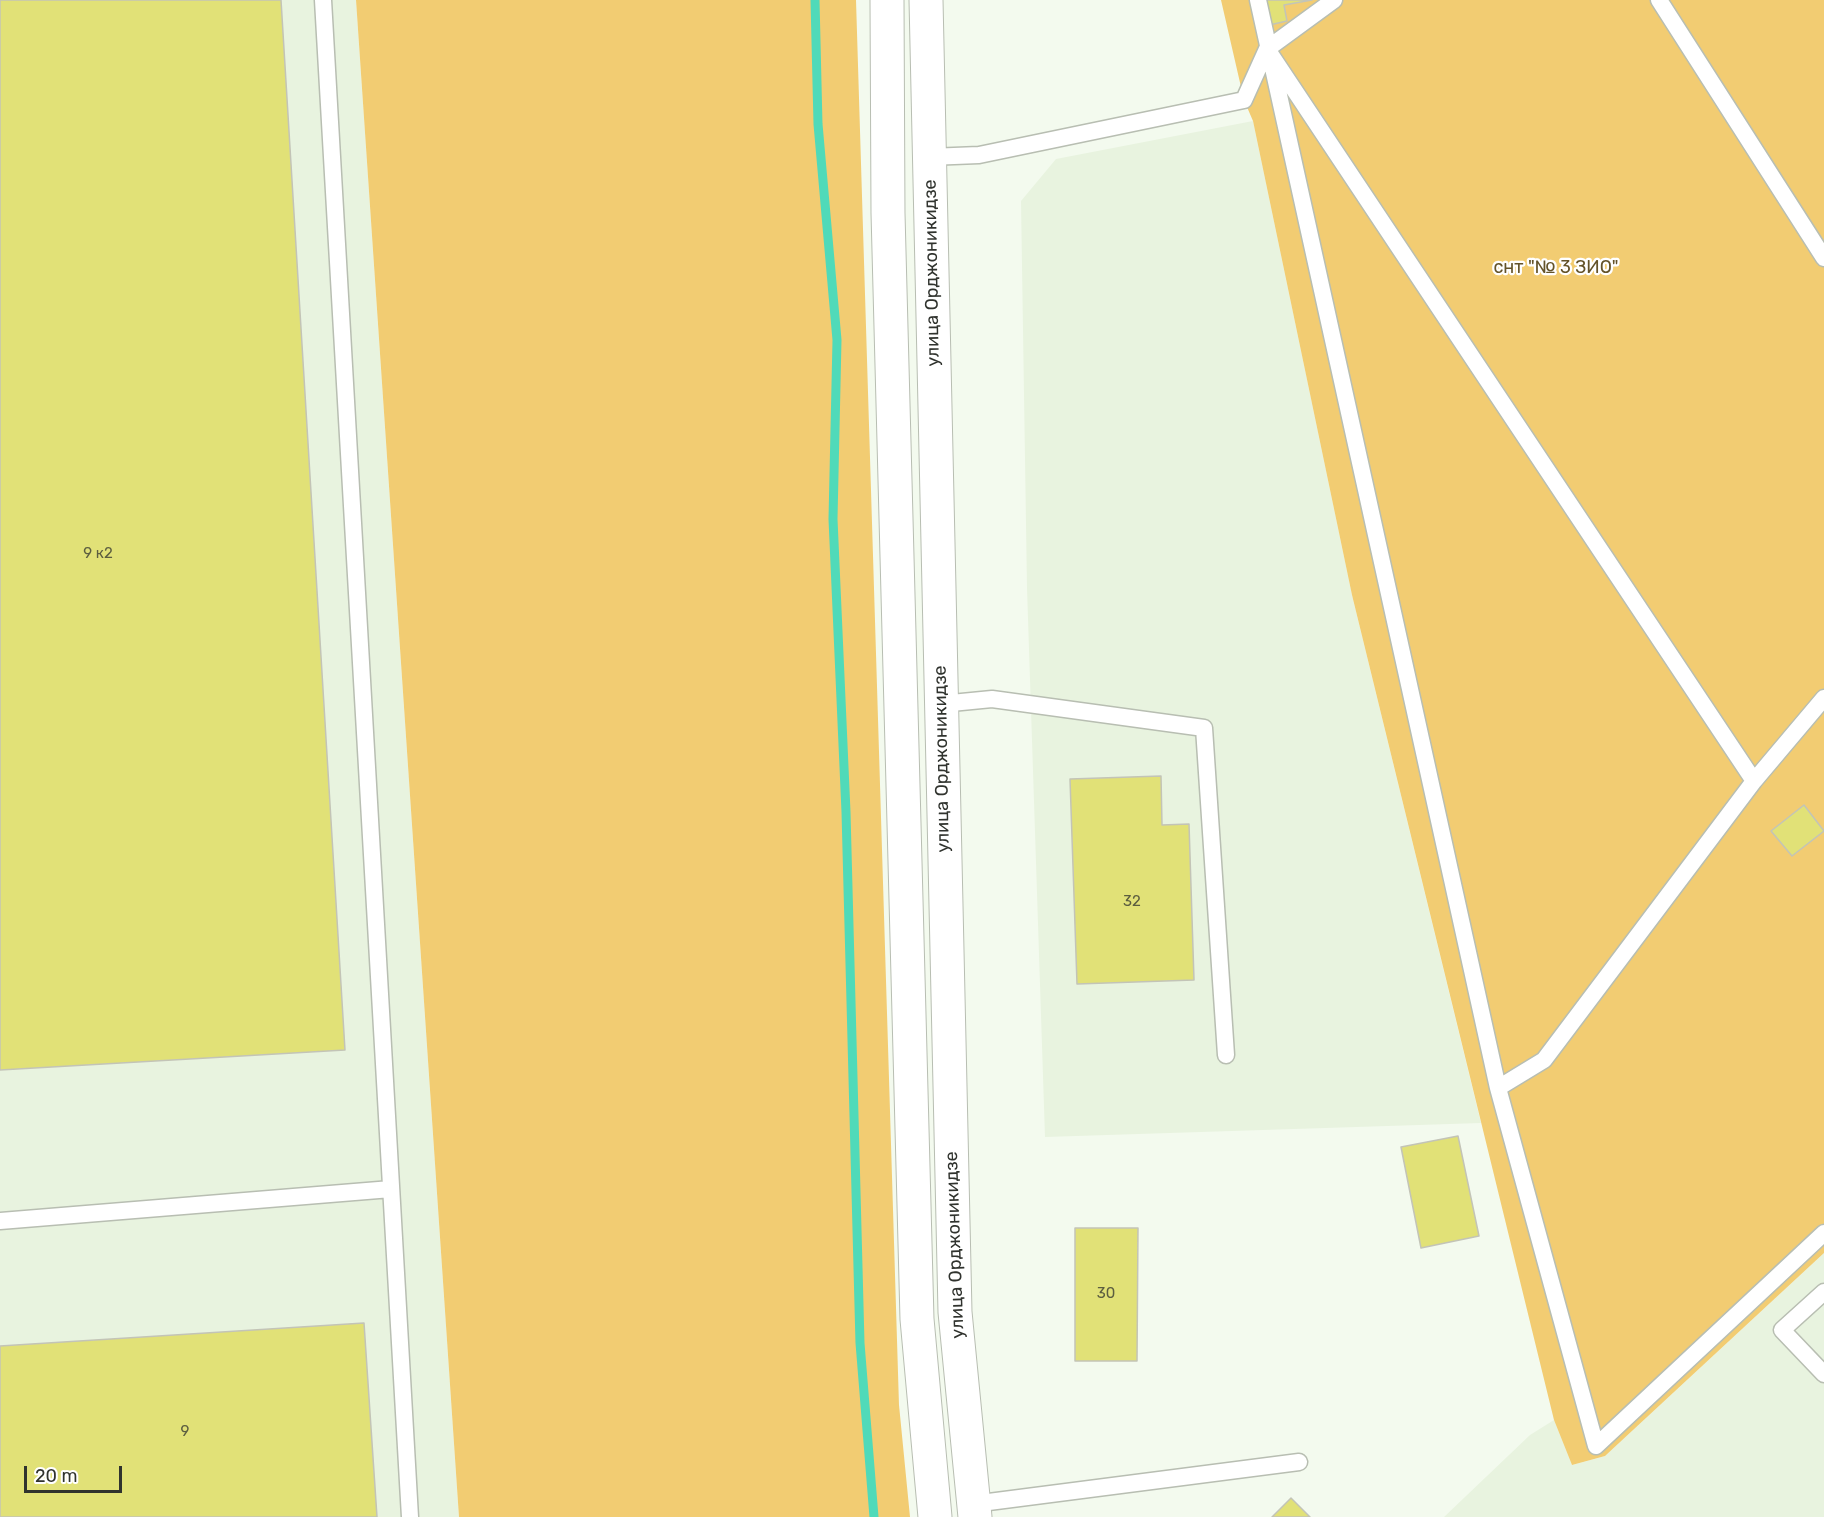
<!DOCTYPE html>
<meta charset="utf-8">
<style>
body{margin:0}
#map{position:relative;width:1824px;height:1517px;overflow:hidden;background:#f3faee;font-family:Rubik,sans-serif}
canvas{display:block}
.scale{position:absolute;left:24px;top:1466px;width:98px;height:27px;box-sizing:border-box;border:3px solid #30332e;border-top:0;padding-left:8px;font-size:18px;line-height:21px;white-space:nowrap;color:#30332e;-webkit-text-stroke:4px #fff;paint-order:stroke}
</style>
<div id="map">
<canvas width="1824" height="1517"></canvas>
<div class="scale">20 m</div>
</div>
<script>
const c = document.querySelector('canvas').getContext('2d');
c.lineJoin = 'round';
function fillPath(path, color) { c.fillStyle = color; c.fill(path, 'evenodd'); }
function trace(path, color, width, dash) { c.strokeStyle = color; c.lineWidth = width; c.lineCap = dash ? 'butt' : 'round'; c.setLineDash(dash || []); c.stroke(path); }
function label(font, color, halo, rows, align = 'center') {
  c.font = font + ' Rubik,sans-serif'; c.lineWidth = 4.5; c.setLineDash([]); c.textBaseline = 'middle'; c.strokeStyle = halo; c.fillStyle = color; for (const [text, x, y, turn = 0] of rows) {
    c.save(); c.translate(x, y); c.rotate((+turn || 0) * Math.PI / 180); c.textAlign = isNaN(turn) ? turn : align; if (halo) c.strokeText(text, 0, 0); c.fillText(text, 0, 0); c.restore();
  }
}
fillPath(new Path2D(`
 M 0,0 L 356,0 L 459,1517 L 0,1517 Z
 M 1253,121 L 1352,595 L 1481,1123 L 1045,1137 L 1027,588 L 1021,201 L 1056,159 Z
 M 1824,1253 L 1824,1517 L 1444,1517 L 1530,1435 L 1554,1420 L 1572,1465 L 1605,1456 Z`), '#e8f3df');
fillPath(new Path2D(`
 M 356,0 L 856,0 L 899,1405 L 910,1517 L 459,1517 Z
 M 1221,0 L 1824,0 L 1824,1253 L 1605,1456 L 1572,1465 L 1554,1420 L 1352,595 L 1253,121 L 1244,100 Z`), '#f2cc72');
trace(new Path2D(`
 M 815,0 L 818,124 L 837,340 L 833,519 L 846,812 L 860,1343 L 874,1517`), '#50dab9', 9);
const building = new Path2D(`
 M 0,0 L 281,0 L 345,1050 L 0,1070 Z
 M 1259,0 L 1312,0 L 1284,5 L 1287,21 L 1265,26 Z
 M 1161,776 L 1162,825 L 1189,824 L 1194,980 L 1077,984 L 1070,779 Z
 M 1804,805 L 1824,831 L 1792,856 L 1771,831 Z
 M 1458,1136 L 1479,1236 L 1421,1248 L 1401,1147 Z
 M 1075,1228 L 1138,1228 L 1137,1361 L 1075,1361 Z
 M 364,1323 L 377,1517 L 0,1517 L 0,1346 Z
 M 1291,1498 L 1310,1517 L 1272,1517 Z`);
fillPath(building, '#e1e177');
trace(building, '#c3c4b7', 1.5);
const service = new Path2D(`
 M 323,0 L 410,1517
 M 1258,0 L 1498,1088
 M 1659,0 L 1824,258
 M 1267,49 L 1334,0
 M 929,157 L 979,155 L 1244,100 L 1267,49 L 1754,781
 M 1824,698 L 1754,781 L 1544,1060 L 1498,1088 L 1596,1446 L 1824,1233
 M 941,704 L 992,699 L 1204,728 L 1226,1055
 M 0,1221 L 391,1189
 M 1824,1292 L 1782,1330 L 1824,1374
 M 973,1504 L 1299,1462`);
const secondary = new Path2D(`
 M 887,0 L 888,213 L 917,1319 L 935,1517
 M 926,0 L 955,1312 L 975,1517`);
trace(service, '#b8beb2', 19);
trace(secondary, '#b8beb2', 35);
trace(service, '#fff', 16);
trace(secondary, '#fff', 33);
label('15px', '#5c5e40', null, [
 ["9 к2",98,554],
 ["32",1132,902],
 ["30",1106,1294],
 ["9",185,1432]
]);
label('18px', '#645329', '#fff', [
 ["снт \"№ 3 ЗИО\"",1556,268]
]);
label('18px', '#30332e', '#fff', [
 ["улица Орджоникидзе",932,273,-91],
 ["улица Орджоникидзе",942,759,-91],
 ["улица Орджоникидзе",955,1245,-92]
]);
</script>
